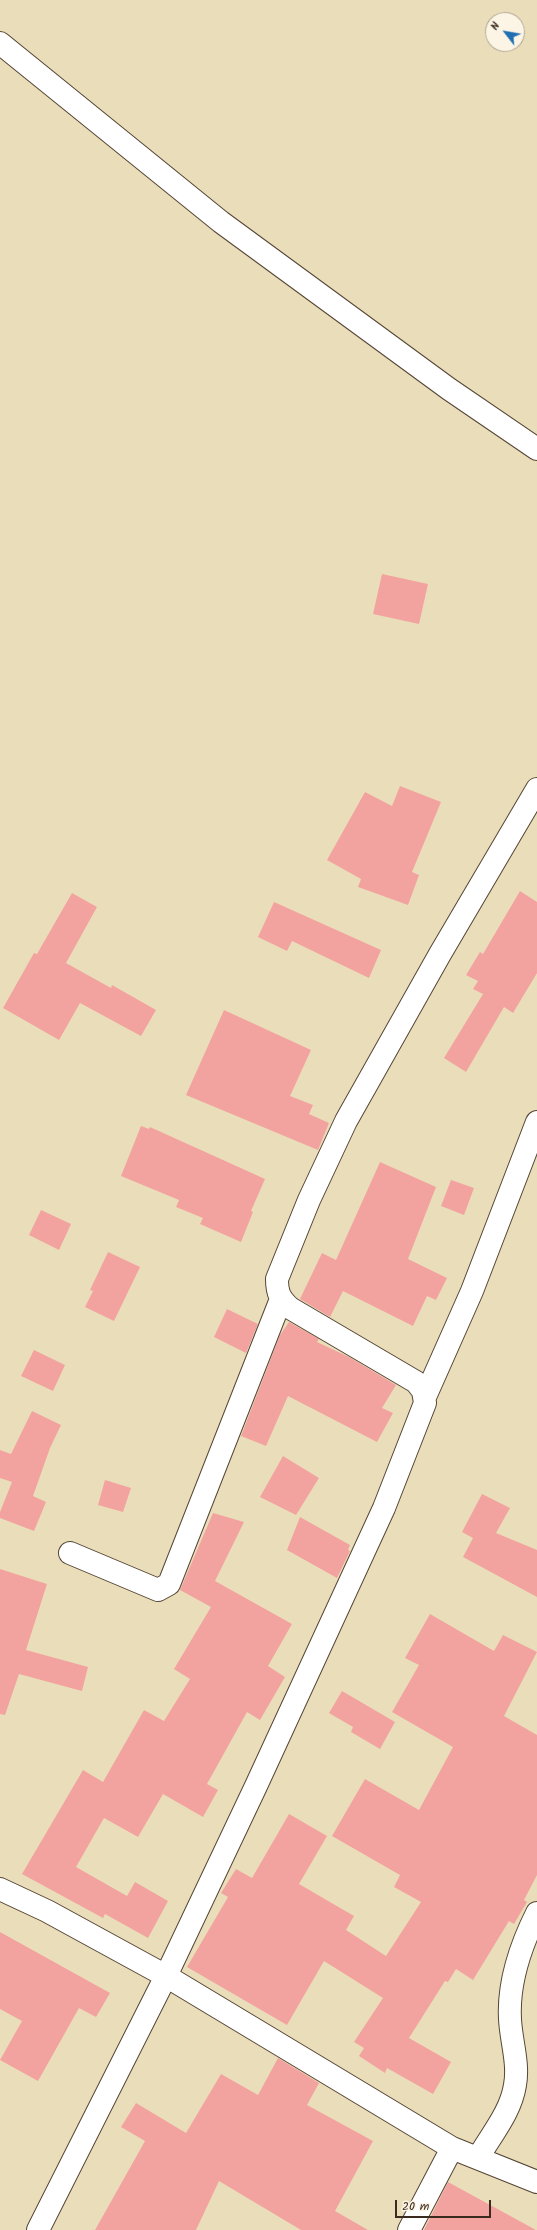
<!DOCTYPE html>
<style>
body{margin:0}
#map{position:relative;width:537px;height:2230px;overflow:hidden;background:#eadeba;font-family:Kalam,sans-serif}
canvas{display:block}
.north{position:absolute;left:485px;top:12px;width:40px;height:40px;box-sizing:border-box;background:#fcf5e5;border:1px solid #afa495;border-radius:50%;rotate:301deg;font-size:11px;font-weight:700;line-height:16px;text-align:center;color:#3b2a1e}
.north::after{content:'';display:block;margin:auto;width:14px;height:18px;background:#1f6fb2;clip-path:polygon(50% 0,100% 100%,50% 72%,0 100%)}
.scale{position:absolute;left:395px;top:2200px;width:96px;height:18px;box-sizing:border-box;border:2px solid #3b2a1e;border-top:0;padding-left:5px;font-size:12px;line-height:14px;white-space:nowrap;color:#3b2a1e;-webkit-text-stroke:3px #fcf5e5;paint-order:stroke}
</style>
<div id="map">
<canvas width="537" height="2230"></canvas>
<div class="north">N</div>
<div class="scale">20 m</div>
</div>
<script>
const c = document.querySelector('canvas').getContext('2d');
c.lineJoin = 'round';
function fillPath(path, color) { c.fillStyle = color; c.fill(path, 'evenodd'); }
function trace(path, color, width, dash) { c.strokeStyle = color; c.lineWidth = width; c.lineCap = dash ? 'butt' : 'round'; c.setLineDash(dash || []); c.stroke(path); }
fillPath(new Path2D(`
 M 382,574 L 428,584 L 419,624 L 373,614 Z
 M 400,786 L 441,802 L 412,872 L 419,875 L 408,905 L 358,887 L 361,879 L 327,860 L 365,792 L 392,806 Z
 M 520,891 L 537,902 L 537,973 L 513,1013 L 504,1007 L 466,1072 L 444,1058 L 483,994 L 473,989 L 478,981 L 466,975 L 480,952 L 483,954 Z
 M 72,893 L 97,907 L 66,963 L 111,988 L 112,985 L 156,1010 L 141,1036 L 80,1003 L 59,1040 L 3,1008 L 34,953 L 37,954 Z
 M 274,902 L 381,950 L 369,978 L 292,941 L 287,951 L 258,937 Z
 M 224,1010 L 311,1050 L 290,1096 L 313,1105 L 309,1114 L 329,1123 L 318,1150 L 186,1095 Z
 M 141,1126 L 149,1129 L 150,1127 L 265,1179 L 251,1211 L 253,1212 L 241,1242 L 200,1224 L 203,1218 L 176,1207 L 179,1200 L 121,1176 Z
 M 380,1162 L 436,1187 L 408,1259 L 447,1278 L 436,1300 L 427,1296 L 413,1326 L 343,1291 L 330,1317 L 300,1299 L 322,1253 L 336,1260 Z
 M 451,1180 L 474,1188 L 464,1215 L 441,1206 Z
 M 41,1210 L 71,1224 L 59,1250 L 29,1235 Z
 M 108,1252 L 140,1267 L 114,1321 L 85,1307 L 93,1291 L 90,1290 Z
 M 227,1309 L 258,1324 L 246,1353 L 214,1337 Z
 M 289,1322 L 319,1339 L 317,1342 L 349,1357 L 396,1385 L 382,1408 L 393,1413 L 377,1442 L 288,1396 L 266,1446 L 241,1436 L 280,1335 Z
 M 34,1350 L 65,1365 L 53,1391 L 21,1376 Z
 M 32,1411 L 61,1425 L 50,1448 L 33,1496 L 46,1502 L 34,1531 L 0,1518 L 0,1512 L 12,1482 L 0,1478 L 0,1450 L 11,1454 Z
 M 283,1456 L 319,1478 L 296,1515 L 260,1497 Z
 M 105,1480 L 131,1488 L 123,1512 L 98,1505 Z
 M 482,1494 L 510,1508 L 496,1533 L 537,1550 L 537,1597 L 463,1557 L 473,1538 L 462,1532 Z
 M 213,1513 L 244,1522 L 215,1581 L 292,1624 L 268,1666 L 285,1677 L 260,1720 L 247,1712 L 207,1784 L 218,1790 L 203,1817 L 163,1794 L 138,1837 L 104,1818 L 76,1867 L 127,1896 L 135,1882 L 168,1901 L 148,1938 L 105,1914 L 103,1918 L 22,1874 L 83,1770 L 103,1782 L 144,1710 L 164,1721 L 190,1679 L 174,1669 L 211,1607 L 180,1590 Z
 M 300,1517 L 350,1545 L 348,1550 L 350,1551 L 337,1578 L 287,1550 Z
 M 0,1569 L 47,1584 L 26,1650 L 88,1667 L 82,1691 L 19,1674 L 5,1715 L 0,1714 Z
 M 430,1614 L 494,1651 L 503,1635 L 537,1652 L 504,1716 L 537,1735 L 537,1875 L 524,1900 L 527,1902 L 514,1924 L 509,1921 L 473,1980 L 456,1969 L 448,1982 L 445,1981 L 409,2038 L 451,2062 L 433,2094 L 387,2068 L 385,2073 L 359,2056 L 364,2048 L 354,2042 L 383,1998 L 324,1961 L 287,2025 L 187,1967 L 228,1897 L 221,1893 L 236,1869 L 252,1878 L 289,1814 L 327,1836 L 299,1884 L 354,1916 L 346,1930 L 386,1956 L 421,1902 L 394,1887 L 400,1875 L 332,1836 L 365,1779 L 419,1810 L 453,1747 L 392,1712 L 419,1665 L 405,1658 Z
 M 342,1691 L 395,1722 L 380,1749 L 351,1732 L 353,1727 L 329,1713 Z
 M 0,1932 L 110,1993 L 96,2017 L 79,2008 L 38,2081 L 0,2060 L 22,2021 L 0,2009 Z
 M 278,2058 L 319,2083 L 307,2105 L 373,2141 L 335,2211 L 368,2230 L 301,2230 L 219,2181 L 196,2230 L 95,2230 L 145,2141 L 121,2127 L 136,2103 L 186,2133 L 221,2074 L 258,2095 Z
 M 448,2182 L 536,2230 L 424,2230 Z`), '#f3a39f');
const minor = new Path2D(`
 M 0,43 L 221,222 L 449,389 L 537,449
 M 425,1397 L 472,1291 L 537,1122
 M 70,1553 L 158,1590 L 169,1584 L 281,1299
 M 0,1889 L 47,1911 L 166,1976 L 452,2148 L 537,2182
 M 478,2158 C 491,2135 511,2112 515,2085 C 519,2063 511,2041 510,2019 C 508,1983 521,1945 537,1913
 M 38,2230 L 166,1976 L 256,1786 L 384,1508 L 425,1403 L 423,1391 L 416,1382 L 290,1308 C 280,1299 277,1293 277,1279 L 309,1200 L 346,1121 L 440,954 L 537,789
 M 409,2230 L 452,2148`);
trace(minor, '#554535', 24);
trace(minor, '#fff', 22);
</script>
